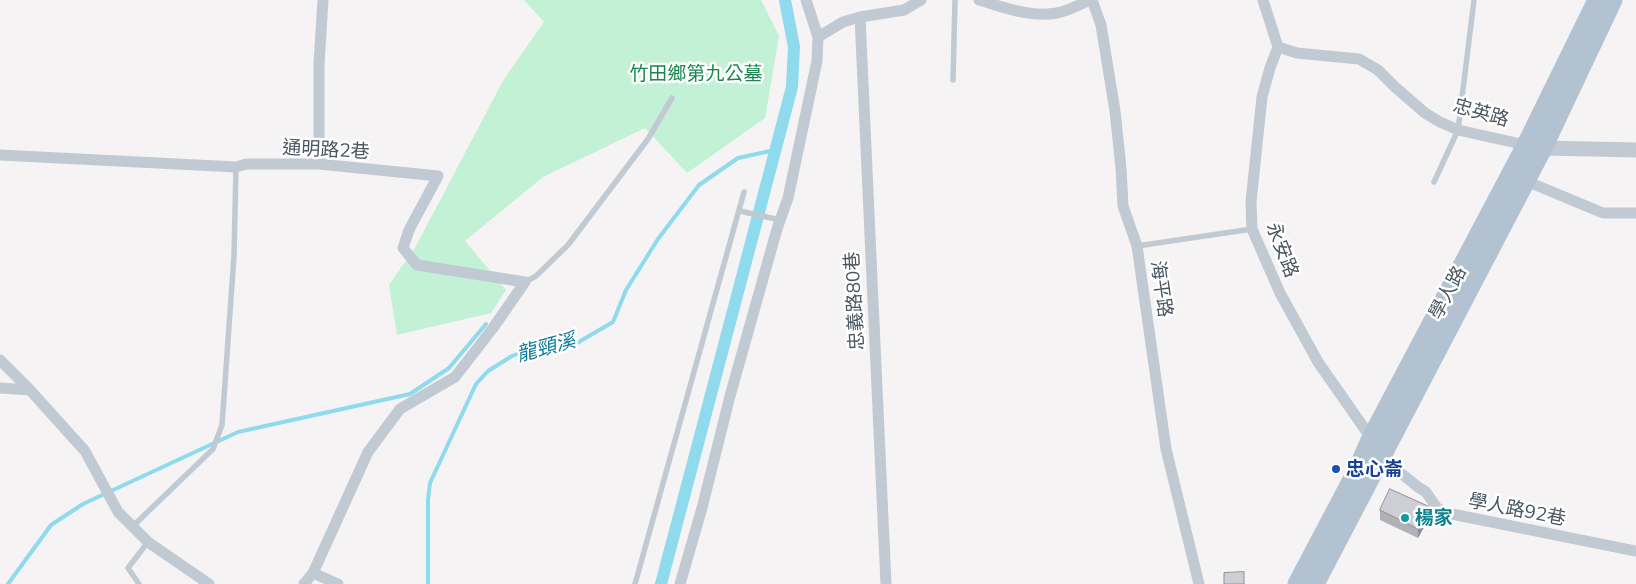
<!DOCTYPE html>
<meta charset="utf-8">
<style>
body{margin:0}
canvas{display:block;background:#f5f3f3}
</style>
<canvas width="1636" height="584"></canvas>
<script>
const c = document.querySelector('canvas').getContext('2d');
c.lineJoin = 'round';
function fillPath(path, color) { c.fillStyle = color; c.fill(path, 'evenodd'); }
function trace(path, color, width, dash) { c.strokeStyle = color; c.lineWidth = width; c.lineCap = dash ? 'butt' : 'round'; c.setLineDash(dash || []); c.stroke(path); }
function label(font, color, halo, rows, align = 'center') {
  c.font = font + ' Mulish,"Noto Sans TC",sans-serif'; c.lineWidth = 5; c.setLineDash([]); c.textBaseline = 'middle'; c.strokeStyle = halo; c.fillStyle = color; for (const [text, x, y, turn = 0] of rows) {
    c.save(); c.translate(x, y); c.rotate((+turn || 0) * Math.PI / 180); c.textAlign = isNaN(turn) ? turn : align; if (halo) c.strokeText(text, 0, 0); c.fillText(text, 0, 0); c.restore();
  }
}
fillPath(new Path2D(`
 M 524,0 L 761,0 L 779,36 L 765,118 L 687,173 L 645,128 L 543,177 L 465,241 L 506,290 L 491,313 L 397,335 L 389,285 L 416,246 L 504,79 L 544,22 Z`), '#c3f1d5');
trace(new Path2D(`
 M 8,584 L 51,525 L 83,504 L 238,432 L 410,394 L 449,368 L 486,324
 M 428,584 L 428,500 L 430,483 L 476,384 L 488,371 L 512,356 L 532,348 L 577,343 L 613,322 L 626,290 L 658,239 L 699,185 L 738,158 L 775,150`), '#90daee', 4);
trace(new Path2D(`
 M 661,584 L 792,87 L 794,47 L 785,0`), '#90daee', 12);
trace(new Path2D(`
 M 953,80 L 955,0
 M 1434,182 L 1458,130 L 1474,0
 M 740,211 L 780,220
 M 1137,246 L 1252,229
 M 525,282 L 536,276 L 568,245 L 648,139 L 672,98
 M 132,527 L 213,449 L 222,425 L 234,256 L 236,167
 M 139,584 L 128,568 L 148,542
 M 635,584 L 744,192`), '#c1cad2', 5.5);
trace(new Path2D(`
 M 979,0 C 1003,7 1031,18 1057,13 C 1068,11 1079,5 1090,0
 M 1092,0 L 1101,25 L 1115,111 L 1121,168 L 1123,206 L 1137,246 L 1166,449 L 1199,584
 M 1263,0 L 1278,47 L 1270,68 L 1262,97 L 1251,202 L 1252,229 L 1280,293 L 1318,362 L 1371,438 L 1382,458 L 1418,487 L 1426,492 L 1437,508 L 1447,513 L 1636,551
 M 860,17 L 886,584
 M 818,37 L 843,22 L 860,17 L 904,10 L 921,0
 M 1278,47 L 1297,53 L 1359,59 L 1378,70 L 1395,87 L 1425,113 L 1440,122 L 1458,130 L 1530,146
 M 0,155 L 236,167 L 246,164 L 319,164 L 438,176 L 409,230 L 403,248 L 417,265 L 525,282 L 493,328 L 455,377 L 400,409 L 368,452 L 313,573
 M 319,164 L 319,64 L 323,0
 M 1526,181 L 1603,213 L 1636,213
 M 0,360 L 30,390 L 85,451 L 118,512 L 148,542 L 209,584
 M 0,388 L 30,390
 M 304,584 L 313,573 L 338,584
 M 680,584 L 702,508 L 730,396 L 777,229 L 788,198 L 817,61 L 818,37 L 806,0`), '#c1cad2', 11);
trace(new Path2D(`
 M 1543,148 L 1636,150`), '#c1cad2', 15);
trace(new Path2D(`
 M 1297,584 L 1355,474 L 1371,438 L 1526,145 L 1597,0
 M 1315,584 L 1543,148 L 1613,0`), '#b3c2d1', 19);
fillPath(new Path2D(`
 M 1380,510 L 1430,516 L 1418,538 L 1380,520 Z`), '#b0b2b7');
fillPath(new Path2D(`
 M 1430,507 L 1430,516 L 1418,538 L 1418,529 Z`), '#909195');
const building = new Path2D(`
 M 1390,489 L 1430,507 L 1418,529 L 1380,510 Z
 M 1244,572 L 1244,584 L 1224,584 L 1224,573 Z`);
fillPath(building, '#cdcfd5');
trace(building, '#909195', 1);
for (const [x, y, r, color] of [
 [1336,469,5,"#1a4fb4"],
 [1405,518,5,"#0f9aa8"]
]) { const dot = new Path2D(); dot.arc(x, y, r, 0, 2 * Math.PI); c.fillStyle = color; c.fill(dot); trace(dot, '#fff', 2); }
label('19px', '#17864f', '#fff', [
 ["竹田鄉第九公墓",696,74]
]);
label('19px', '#4a5661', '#fff', [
 ["忠英路",1481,113,16],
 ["通明路2巷",326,150,3],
 ["永安路",1282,250,69],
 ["海平路",1161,289,82],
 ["學人路",1448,293,-62],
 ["忠義路80巷",855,301,-93],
 ["學人路92巷",1517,510,11]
]);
label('bold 19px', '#164399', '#fff', [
 ["忠心崙",1346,469]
], 'left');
label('bold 19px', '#0d838f', '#fff', [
 ["楊家",1415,518]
], 'left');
label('italic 20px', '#0c7c9b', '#fff', [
 ["龍頸溪",546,348,-15]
]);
</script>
